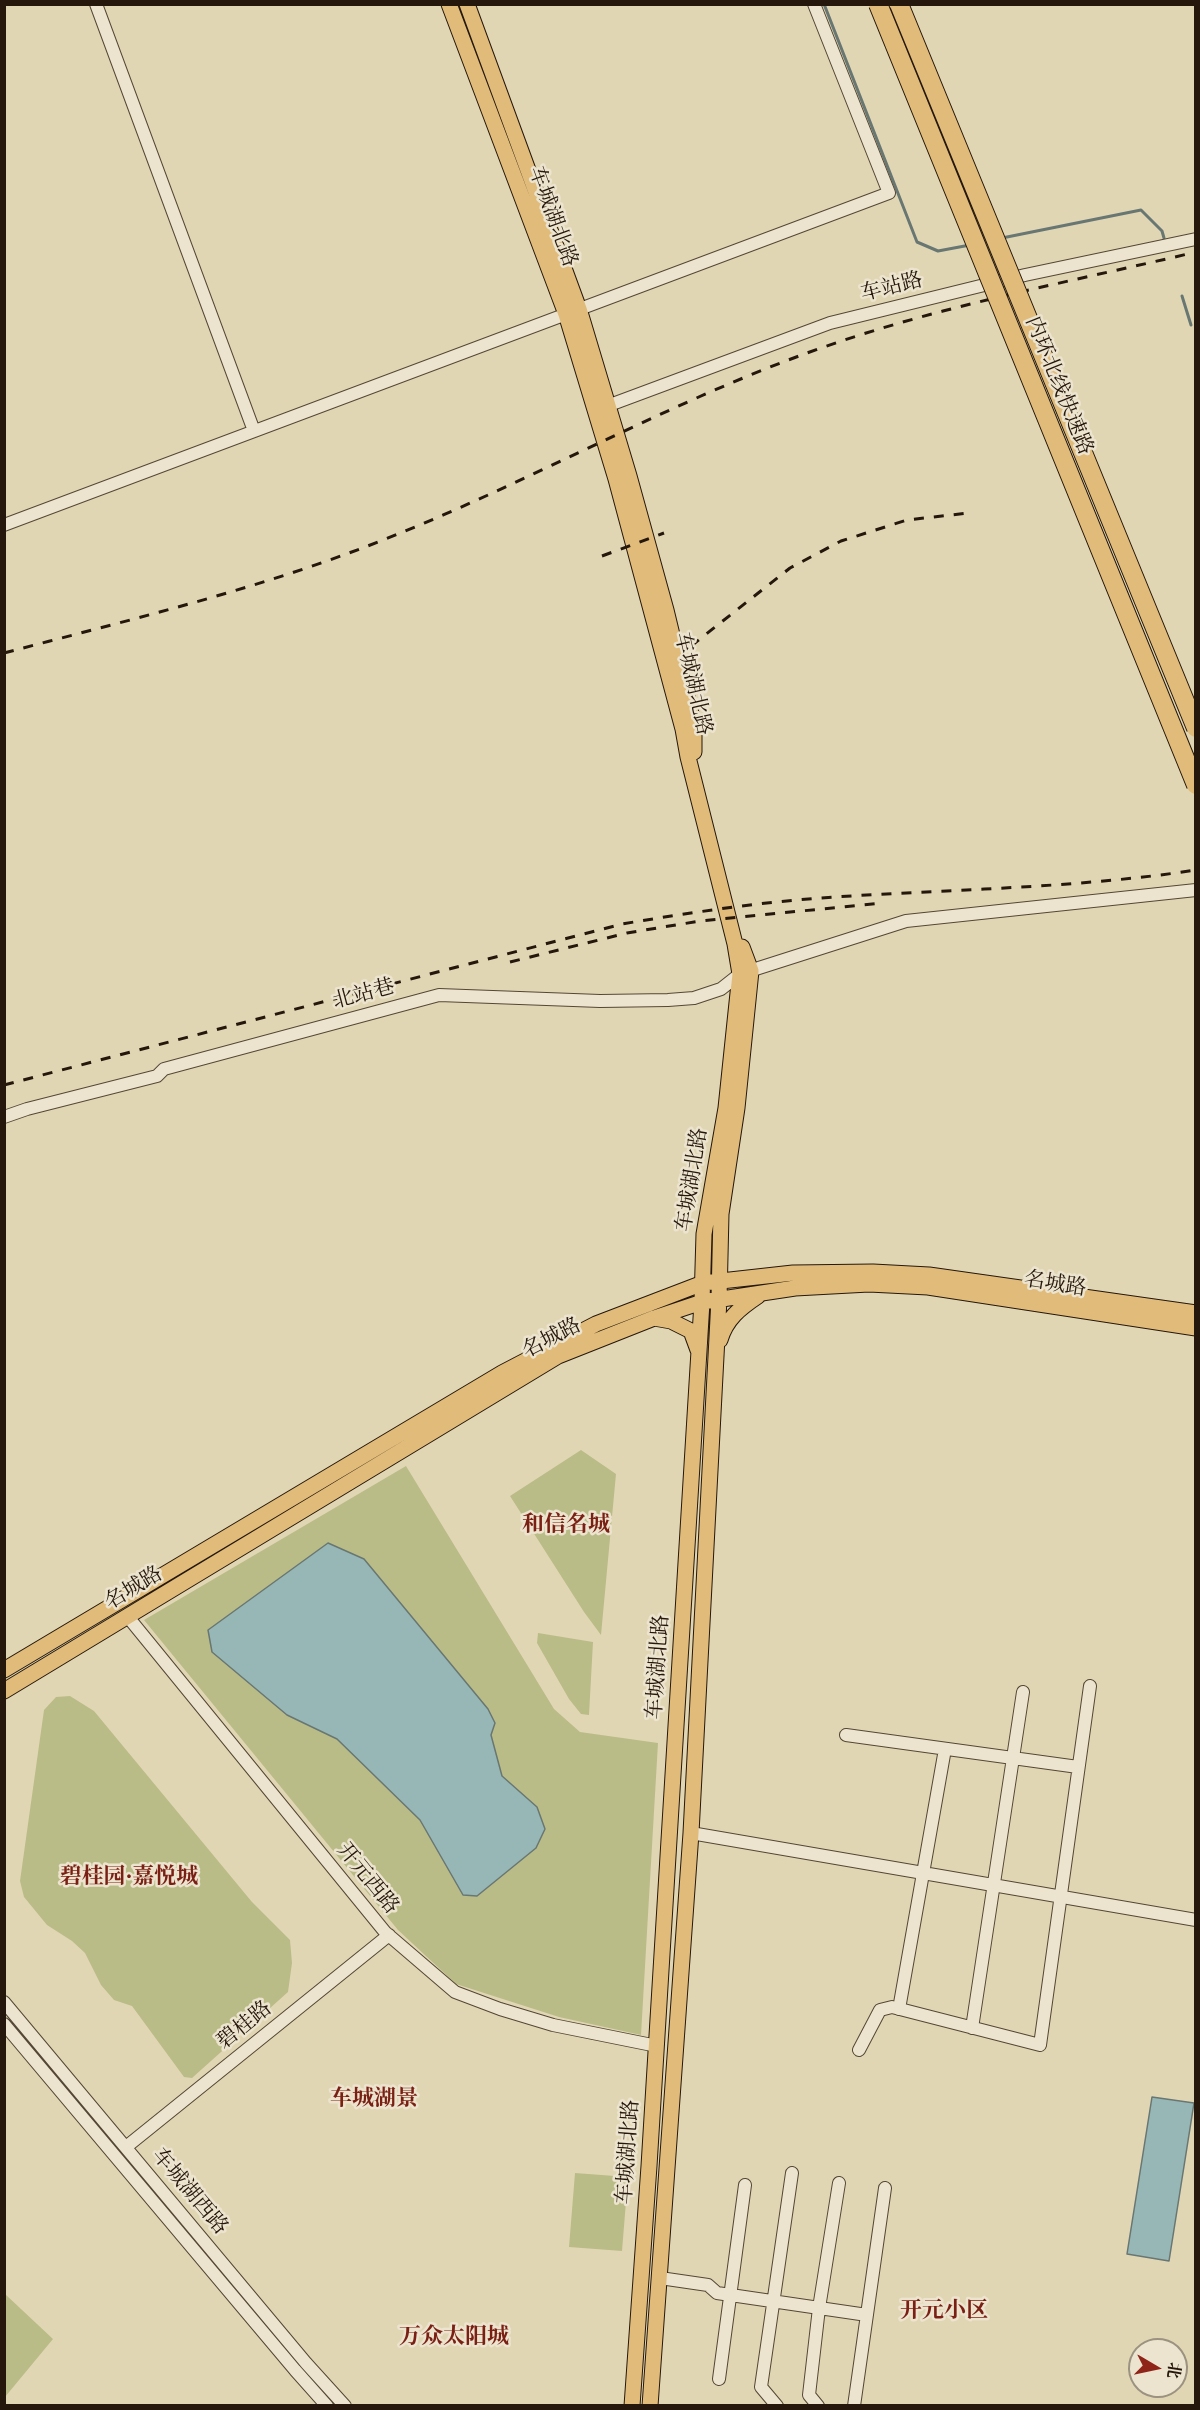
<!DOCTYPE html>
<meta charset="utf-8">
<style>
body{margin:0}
#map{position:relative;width:1200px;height:2410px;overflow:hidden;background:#e1d6b4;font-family:Cardo,"Noto Serif SC",serif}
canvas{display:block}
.frame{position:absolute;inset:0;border:6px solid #25170b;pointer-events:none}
.north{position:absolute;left:1128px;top:2338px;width:60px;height:60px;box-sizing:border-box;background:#ece4ce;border:2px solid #9c9280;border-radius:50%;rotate:99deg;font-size:16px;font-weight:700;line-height:24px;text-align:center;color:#25170b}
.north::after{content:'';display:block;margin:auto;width:21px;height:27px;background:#8f2418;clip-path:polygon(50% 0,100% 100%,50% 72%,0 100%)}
</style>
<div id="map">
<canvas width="1200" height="2410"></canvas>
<div class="frame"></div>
<div class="north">北</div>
</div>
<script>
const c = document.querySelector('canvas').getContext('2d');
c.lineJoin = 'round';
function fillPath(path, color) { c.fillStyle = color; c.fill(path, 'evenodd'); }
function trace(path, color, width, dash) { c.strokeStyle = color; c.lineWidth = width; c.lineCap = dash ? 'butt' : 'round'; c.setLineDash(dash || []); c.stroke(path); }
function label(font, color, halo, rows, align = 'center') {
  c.font = font + ' Cardo,"Noto Serif SC",serif'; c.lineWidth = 5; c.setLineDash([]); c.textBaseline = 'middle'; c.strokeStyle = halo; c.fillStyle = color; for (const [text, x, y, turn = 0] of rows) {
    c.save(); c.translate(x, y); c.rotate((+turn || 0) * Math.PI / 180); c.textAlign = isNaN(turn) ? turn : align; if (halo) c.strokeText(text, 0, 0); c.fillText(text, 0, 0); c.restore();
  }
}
fillPath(new Path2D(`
 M 581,1450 L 616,1474 L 601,1635 L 584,1612 L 510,1496 Z
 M 406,1466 L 554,1709 L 580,1732 L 658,1743 L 641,2035 L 559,2017 L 456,1984 L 398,1930 L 144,1620 Z
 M 538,1633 L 593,1642 L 589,1715 L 581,1714 L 569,1699 L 537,1643 Z
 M 70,1696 L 94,1711 L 252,1902 L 290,1940 L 292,1963 L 288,1992 L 192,2078 L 184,2077 L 132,2006 L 114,2000 L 101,1985 L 85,1953 L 72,1941 L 47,1925 L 24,1897 L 20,1881 L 44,1710 L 56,1697 Z
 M 575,2173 L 628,2177 L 622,2251 L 569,2247 Z
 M 5,2294 L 53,2339 L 5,2397 Z`), '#babc88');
const water = new Path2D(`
 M 328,1543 L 364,1559 L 488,1709 L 495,1723 L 491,1735 L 502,1776 L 537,1807 L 545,1829 L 536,1848 L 477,1896 L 463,1895 L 420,1820 L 337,1739 L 287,1715 L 212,1652 L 208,1630 Z
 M 1152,2097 L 1194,2103 L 1169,2261 L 1127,2254 Z`);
fillPath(water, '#97b7b6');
trace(water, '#697772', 1.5);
trace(new Path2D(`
 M 824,4 L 917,242 L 938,251 L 970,245
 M 1002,238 L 1141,210 L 1162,231 L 1164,238
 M 1182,296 L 1191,325`), '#697772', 3);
const minor = new Path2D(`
 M 96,4 L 254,431
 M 607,406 L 830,323 L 1025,275 L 1196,239
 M 4,525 L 889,193 L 814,4
 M 4,1117 L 27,1109 L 157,1076 L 164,1069 L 439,995 L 600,1001 L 668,1000 L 694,998 L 721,989 L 740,974 L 906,921 L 1196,890
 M 128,1617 L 385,1932 L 455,1992 L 500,2009 L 553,2025 L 657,2046
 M 846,1735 L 1078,1767
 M 691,1833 L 1196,1920
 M 4,2002 L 306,2363 L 345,2406
 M 899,2009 L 945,1749
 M 4,2024 L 295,2370 L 327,2406
 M 972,2028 L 1023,1692
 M 859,2050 L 880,2010 L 892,2007 L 1040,2045 L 1090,1686
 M 126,2147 L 389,1935
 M 660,2278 L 708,2285 L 717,2293 L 867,2315
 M 719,2379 L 745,2185
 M 777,2406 L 761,2387 L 792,2173
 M 818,2406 L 809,2395 L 819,2308 L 839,2183
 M 854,2406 L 885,2188`);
const major = new Path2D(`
 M 449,4 L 566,314 L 616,479 L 683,729 L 688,757 L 735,944 L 740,974 L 726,1108 L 704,1234 L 702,1302 L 649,2166 L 632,2406
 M 467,4 L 579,309 L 629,476 L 666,610 L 694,726 L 694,752
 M 654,1318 L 671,1321 L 691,1331 L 698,1350
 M 720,1340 C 726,1319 740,1308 758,1296
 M 4,1670 L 502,1373 L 596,1324 L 703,1283 L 793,1273 L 873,1272 L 929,1275 L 1196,1313
 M 4,1691 L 558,1356 L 654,1318 L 702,1302 L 795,1288 L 869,1284 L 928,1287 L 1196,1328
 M 650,2406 L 691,1833 L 719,1299 L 721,1214 L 737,1108 L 751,971 L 742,947`);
trace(minor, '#544735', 14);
trace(major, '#25170b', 17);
trace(minor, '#ece4ce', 12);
trace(major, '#e0bb7a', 15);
trace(new Path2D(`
 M 602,556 L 664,533
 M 691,646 L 790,568 L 841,541 L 907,520 L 968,513
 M 4,653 C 137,618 271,586 398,534 C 541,476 676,399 821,348 C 943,305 1070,282 1196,252
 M 510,962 L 627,933 L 700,921 L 882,903
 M 4,1085 L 622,924 C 688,913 754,903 820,898 C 945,889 1072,889 1196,870`), '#25170b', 3, [10, 10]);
const highwayBridge = new Path2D(`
 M 878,4 L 1196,785
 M 899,4 L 1196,728`);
trace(highwayBridge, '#25170b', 20, []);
trace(highwayBridge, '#e0bb7a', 18);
label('21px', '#25170b', '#ece4ce', [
 ["车城湖北路",552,217,70],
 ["车站路",892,288,-14],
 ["内环北线快速路",1058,386,68],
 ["车城湖北路",692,684,77],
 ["北站巷",364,995,-15],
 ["车城湖北路",693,1180,-81],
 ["名城路",1055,1285,9],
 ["名城路",552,1339,-27],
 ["名城路",134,1589,-31],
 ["车城湖北路",659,1667,-86],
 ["开元西路",367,1879,51],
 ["碧桂路",245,2026,-39],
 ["车城湖北路",629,2152,-86],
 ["车城湖西路",189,2192,50]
]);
label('bold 22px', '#7a1f14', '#ece4ce', [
 ["和信名城",566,1526],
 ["碧桂园·嘉悦城",129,1878],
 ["车城湖景",374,2100],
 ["开元小区",944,2312],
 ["万众太阳城",454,2338]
]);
</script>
